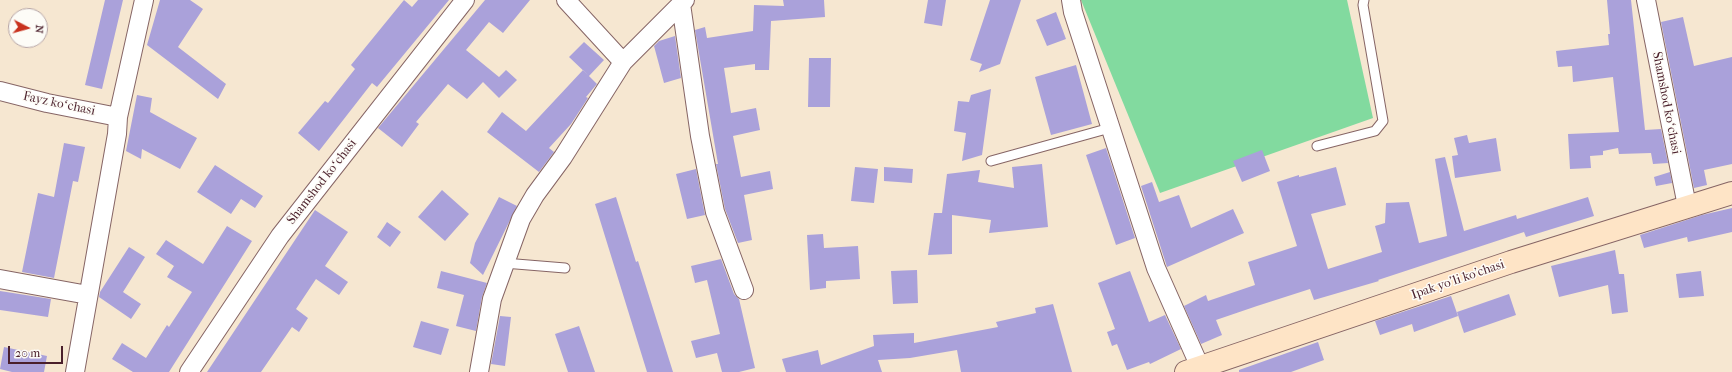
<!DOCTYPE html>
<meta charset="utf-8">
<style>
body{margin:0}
#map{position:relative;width:1732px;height:372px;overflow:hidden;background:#f6e7d1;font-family:"IM FELL French Canon",serif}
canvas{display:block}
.north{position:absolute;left:8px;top:8px;width:40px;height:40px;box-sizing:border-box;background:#fdfcf7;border:1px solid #b5a4a5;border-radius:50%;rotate:96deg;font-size:11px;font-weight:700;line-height:16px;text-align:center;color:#4a1f2b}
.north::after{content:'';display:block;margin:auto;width:14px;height:18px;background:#c8321e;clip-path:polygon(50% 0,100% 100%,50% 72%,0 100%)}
.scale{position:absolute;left:8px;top:346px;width:55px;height:18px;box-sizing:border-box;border:2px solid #4a1f2b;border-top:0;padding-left:5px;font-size:12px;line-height:14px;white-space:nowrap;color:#4a1f2b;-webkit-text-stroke:3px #fdfcf7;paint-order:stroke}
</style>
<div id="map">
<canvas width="1732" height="372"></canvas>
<div class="north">N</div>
<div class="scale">20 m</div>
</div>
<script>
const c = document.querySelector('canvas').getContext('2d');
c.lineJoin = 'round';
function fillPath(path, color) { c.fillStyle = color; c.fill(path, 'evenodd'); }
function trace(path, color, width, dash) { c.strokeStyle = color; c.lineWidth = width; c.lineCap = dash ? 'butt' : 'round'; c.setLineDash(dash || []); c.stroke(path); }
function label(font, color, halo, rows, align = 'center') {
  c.font = font + ' "IM FELL French Canon",serif'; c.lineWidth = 3; c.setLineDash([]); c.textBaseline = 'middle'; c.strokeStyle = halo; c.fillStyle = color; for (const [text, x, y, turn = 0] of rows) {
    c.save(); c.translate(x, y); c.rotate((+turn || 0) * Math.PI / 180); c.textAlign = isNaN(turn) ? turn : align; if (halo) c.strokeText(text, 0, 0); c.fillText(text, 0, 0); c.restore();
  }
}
fillPath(new Path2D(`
 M 1081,0 L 1347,0 L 1373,118 L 1160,193 Z`), '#82da9f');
fillPath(new Path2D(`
 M 105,0 L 123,0 L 102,89 L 85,85 Z
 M 160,0 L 190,0 L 203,9 L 178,47 L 226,84 L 218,99 L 147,45 Z
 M 404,0 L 412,7 L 418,0 L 449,0 L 377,87 L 372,83 L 319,151 L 298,133 L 325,101 L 328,103 L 355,69 L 351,65 Z
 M 485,0 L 530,0 L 503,33 L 489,22 L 466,50 L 499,77 L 506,70 L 517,80 L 499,98 L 483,82 L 467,99 L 448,84 L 416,122 L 419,124 L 402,147 L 378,128 Z
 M 783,0 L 824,0 L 825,17 L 771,21 L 769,70 L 755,70 L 755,64 L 724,68 L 731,113 L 756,108 L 760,130 L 733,136 L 741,177 L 770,171 L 773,189 L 744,195 L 752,240 L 738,243 L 725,209 L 716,164 L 718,164 L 695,30 L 705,27 L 707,38 L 753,31 L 754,5 L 784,6 Z
 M 928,0 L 946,0 L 942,26 L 924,23 Z
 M 990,0 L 1021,0 L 1000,64 L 979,72 L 982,64 L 970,60 Z
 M 1607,0 L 1631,0 L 1645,130 L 1661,129 L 1668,163 L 1653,164 L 1651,153 L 1619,154 L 1618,148 L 1603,151 L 1603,155 L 1590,156 L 1591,168 L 1570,169 L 1568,134 L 1619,132 L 1613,77 L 1573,82 L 1572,66 L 1558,67 L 1556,51 L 1609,45 L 1608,34 L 1610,34 Z
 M 1056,12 L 1066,39 L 1047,46 L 1036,20 Z
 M 1683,17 L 1694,66 L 1732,57 L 1732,164 L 1704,170 L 1707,185 L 1694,188 L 1661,22 Z
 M 675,36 L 681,78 L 664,83 L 654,46 L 659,41 Z
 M 584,42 L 604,60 L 589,76 L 569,57 Z
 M 809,58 L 831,58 L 830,107 L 808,107 Z
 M 1076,65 L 1092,124 L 1051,135 L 1035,77 Z
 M 583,70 L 597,84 L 586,97 L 588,98 L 571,124 L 549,148 L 554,152 L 539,172 L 487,132 L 502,112 L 526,131 Z
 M 991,89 L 982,155 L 962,161 L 966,133 L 954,131 L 958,101 L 969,102 L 971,95 Z
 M 137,95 L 152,98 L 150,112 L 197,138 L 180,169 L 142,149 L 141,159 L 126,151 Z
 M 1467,135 L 1469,143 L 1496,138 L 1501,171 L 1455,178 L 1452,156 L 1458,155 L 1454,138 Z
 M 64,143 L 85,147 L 78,182 L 73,181 L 54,278 L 22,272 L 38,193 L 54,197 Z
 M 1106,148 L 1135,238 L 1116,245 L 1086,155 Z
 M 1262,150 L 1270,171 L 1242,182 L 1233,161 Z
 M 1445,157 L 1464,231 L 1516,215 L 1517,219 L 1588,197 L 1594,216 L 1526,237 L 1524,232 L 1378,280 L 1379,281 L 1314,300 L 1310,289 L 1257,306 L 1216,320 L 1222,335 L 1201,344 L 1184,306 L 1206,295 L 1208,301 L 1255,285 L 1248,262 L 1297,246 L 1277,182 L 1299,175 L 1299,177 L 1336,167 L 1346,205 L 1311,214 L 1328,269 L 1382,252 L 1375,226 L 1385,223 L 1386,203 L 1409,202 L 1419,243 L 1447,236 L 1435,159 Z
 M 1042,164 L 1048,227 L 989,233 L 991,220 L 952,215 L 952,254 L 928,255 L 934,213 L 942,213 L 947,174 L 980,170 L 978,182 L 1014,188 L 1012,167 Z
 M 215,165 L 263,196 L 255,208 L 241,199 L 231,214 L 197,192 Z
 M 855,167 L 878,169 L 874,203 L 851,201 Z
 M 884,167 L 913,169 L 912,183 L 884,181 Z
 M 696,169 L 705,215 L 687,219 L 676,174 Z
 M 1670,172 L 1672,183 L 1656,186 L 1654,177 Z
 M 1152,182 L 1159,202 L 1179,195 L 1191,228 L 1233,209 L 1244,233 L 1167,267 L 1141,186 Z
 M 442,190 L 469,214 L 445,241 L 418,217 Z
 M 499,197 L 517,206 L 483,275 L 470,263 L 475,243 Z
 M 616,197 L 636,262 L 638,261 L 673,372 L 647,372 L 595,204 Z
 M 1732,208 L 1732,232 L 1688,242 L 1687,237 L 1644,248 L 1640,235 L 1702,215 Z
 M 315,210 L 348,232 L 325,266 L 348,282 L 339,295 L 316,279 L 296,309 L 308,318 L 299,332 L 292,327 L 261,372 L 207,372 Z
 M 387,222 L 401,232 L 390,247 L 377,237 Z
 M 227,226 L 252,241 L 169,372 L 133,372 L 112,359 L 122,343 L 146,358 L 167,325 L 169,327 L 192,292 L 167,277 L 174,266 L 156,254 L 166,240 L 203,264 Z
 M 823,234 L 824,248 L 858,246 L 860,279 L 826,281 L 826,288 L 810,290 L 807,235 Z
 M 129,247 L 145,257 L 123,292 L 141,304 L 131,319 L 99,297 L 100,292 Z
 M 1615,250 L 1619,274 L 1624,274 L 1628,312 L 1612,314 L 1608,285 L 1559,297 L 1551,266 Z
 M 721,259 L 734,294 L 739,299 L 755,368 L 739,372 L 722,372 L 717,353 L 696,358 L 691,341 L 720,334 L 707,280 L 695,283 L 691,266 Z
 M 917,270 L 918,303 L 893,304 L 891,271 Z
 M 441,271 L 487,283 L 482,297 L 476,331 L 456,326 L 464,295 L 437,288 Z
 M 1130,271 L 1149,322 L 1165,315 L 1181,349 L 1150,364 L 1149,362 L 1127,370 L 1117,344 L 1112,346 L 1107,332 L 1115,329 L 1098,283 Z
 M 1701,271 L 1704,296 L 1679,298 L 1676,274 Z
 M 0,291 L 51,299 L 48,317 L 0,310 Z
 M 1509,294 L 1516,315 L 1464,333 L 1457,312 Z
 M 1451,296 L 1458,316 L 1414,332 L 1412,324 L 1380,335 L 1375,321 Z
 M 1053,304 L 1072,372 L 961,372 L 957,350 L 910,358 L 878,360 L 882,372 L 786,372 L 782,359 L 818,350 L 821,365 L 874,346 L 873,335 L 914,333 L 914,343 L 998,327 L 996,322 L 1036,313 L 1035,308 Z
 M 500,316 L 511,317 L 505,366 L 491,364 Z
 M 421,321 L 449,329 L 441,355 L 413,347 Z
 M 579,326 L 595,372 L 568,372 L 555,334 Z
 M 1318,342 L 1324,360 L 1291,372 L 1239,372 L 1239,370 Z
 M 4,347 L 47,356 L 44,372 L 12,372 L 0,369 Z`), '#aaa1da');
const lane = new Path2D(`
 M 1317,146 L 1375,131 L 1383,121 L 1363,5 L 1364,0
 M 991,161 L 1110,128
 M 504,263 L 565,268`);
const street = new Path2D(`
 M 566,0 L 623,62
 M 1071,0 L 1073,12 L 1156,268 L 1200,367
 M 1646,0 L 1687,206
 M 681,4 L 700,136 L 715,212 L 744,290
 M 0,91 L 47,103 L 118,117
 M 0,279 L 88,295
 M 75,372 L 117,134 L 118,117 L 144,0
 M 189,372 L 280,236 L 465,0
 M 479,372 L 492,299 L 521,219 L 535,195 L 563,157 L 623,62 L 685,0`);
const secondary = new Path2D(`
 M 1186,372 L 1511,262 L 1732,193`);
trace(lane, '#866565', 11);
trace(street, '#866565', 20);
trace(secondary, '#866565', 24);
trace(lane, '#fff', 9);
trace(street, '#fff', 18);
trace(secondary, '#fee4c6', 22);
label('13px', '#4a1f2b', '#fdfcf7', [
 ["Shamshod koʻchasi",1666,103,79],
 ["Fayz koʻchasi",59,104,12],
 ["Shamshod koʻchasi",322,182,-52],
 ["Ipak yo'li ko'chasi",1458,280,-19]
]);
</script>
